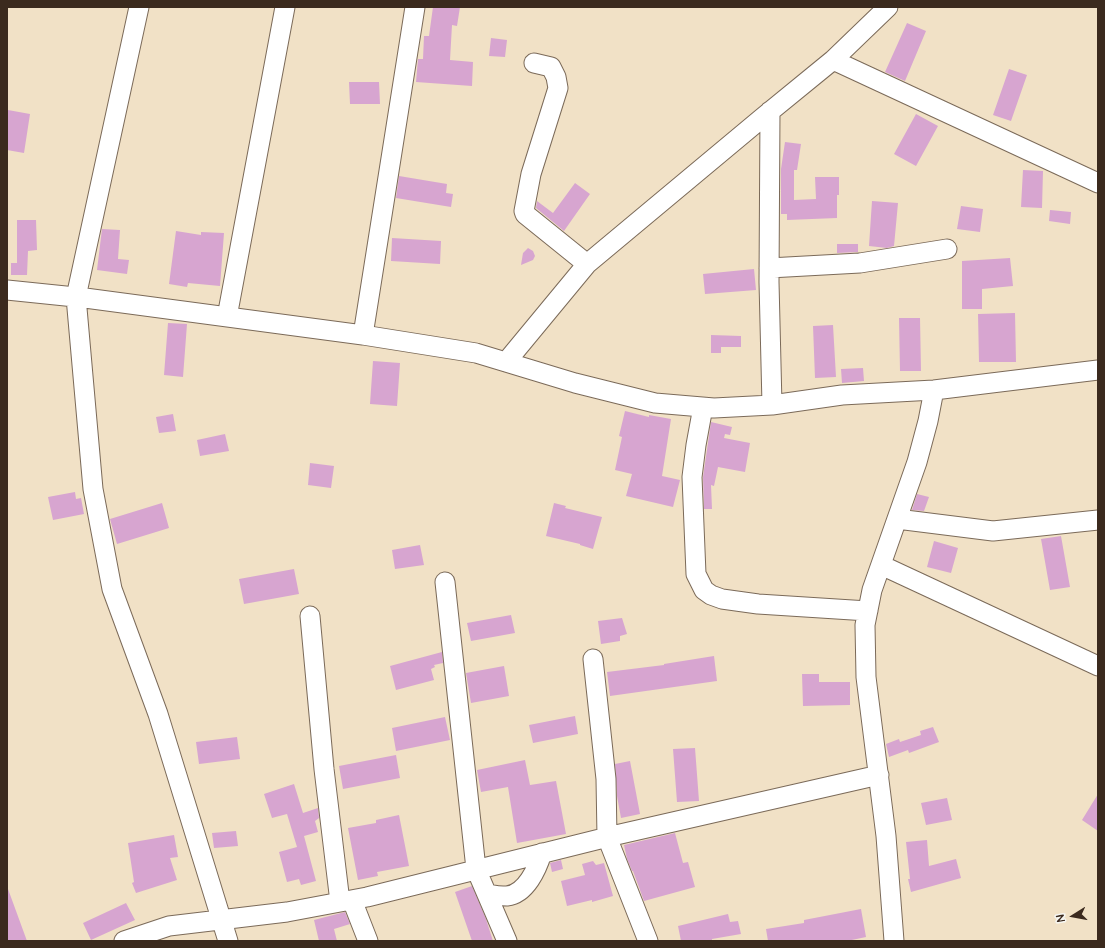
<!DOCTYPE html>
<style>
body{margin:0}
#map{position:relative;width:1105px;height:948px;overflow:hidden;background:#f1e1c6;font-family:"Architects Daughter",sans-serif}
canvas{display:block}
.frame{position:absolute;inset:0;border:8px solid #3b2a1e;pointer-events:none}
.north{position:absolute;left:1053px;top:896px;width:40px;height:40px;-webkit-text-stroke:3px #f6f6f2;paint-order:stroke;rotate:259deg;font-size:11px;font-weight:700;line-height:16px;text-align:center;color:#3b2a1e}
.north::after{content:'';display:block;margin:auto;width:14px;height:18px;background:#3b2a1e;clip-path:polygon(50% 0,100% 100%,50% 72%,0 100%)}
</style>
<div id="map">
<canvas width="1105" height="948"></canvas>
<div class="frame"></div>
<div class="north">N</div>
</div>
<script>
const c = document.querySelector('canvas').getContext('2d');
c.lineJoin = 'round';
function fillPath(path, color) { c.fillStyle = color; c.fill(path, 'evenodd'); }
function trace(path, color, width, dash) { c.strokeStyle = color; c.lineWidth = width; c.lineCap = dash ? 'butt' : 'round'; c.setLineDash(dash || []); c.stroke(path); }
fillPath(new Path2D(`
 M 433,7 L 460,7 L 457,26 L 452,25 L 450,60 L 473,62 L 472,86 L 416,82 L 418,59 L 423,59 L 424,36 L 429,36 Z
 M 907,23 L 926,31 L 905,81 L 885,72 Z
 M 491,38 L 507,40 L 505,57 L 489,56 Z
 M 1009,69 L 1027,75 L 1011,121 L 993,115 Z
 M 349,82 L 379,82 L 380,104 L 350,104 Z
 M 8,110 L 30,114 L 24,153 L 7,150 Z
 M 916,114 L 938,126 L 916,166 L 894,154 Z
 M 785,142 L 801,144 L 797,170 L 794,170 L 794,200 L 816,199 L 815,177 L 839,177 L 839,195 L 837,195 L 837,218 L 787,220 L 787,214 L 781,214 L 781,169 Z
 M 1023,170 L 1043,171 L 1042,208 L 1021,207 Z
 M 399,176 L 447,184 L 446,193 L 453,194 L 451,207 L 396,198 Z
 M 575,183 L 590,194 L 564,231 L 536,208 L 537,201 L 553,213 Z
 M 872,201 L 898,203 L 894,246 L 887,248 L 869,246 Z
 M 961,206 L 983,209 L 980,232 L 957,229 Z
 M 1050,210 L 1071,212 L 1070,224 L 1049,221 Z
 M 17,220 L 36,220 L 37,250 L 28,251 L 27,275 L 11,275 L 11,263 L 17,263 Z
 M 102,229 L 120,230 L 118,259 L 129,260 L 127,274 L 97,270 Z
 M 176,231 L 201,235 L 201,232 L 224,233 L 220,286 L 188,283 L 187,287 L 169,284 Z
 M 392,238 L 441,241 L 440,264 L 391,261 Z
 M 837,244 L 858,244 L 858,252 L 837,253 Z
 M 528,248 L 533,251 L 535,256 L 533,260 L 521,265 L 523,253 Z
 M 1010,258 L 1013,286 L 982,289 L 982,309 L 962,309 L 962,261 Z
 M 754,269 L 756,290 L 705,294 L 703,274 Z
 M 1015,313 L 1016,362 L 979,362 L 978,314 Z
 M 899,318 L 920,318 L 921,371 L 900,371 Z
 M 168,323 L 187,324 L 183,377 L 164,375 Z
 M 833,325 L 836,377 L 815,378 L 813,326 Z
 M 711,335 L 741,336 L 741,347 L 721,347 L 721,353 L 711,353 Z
 M 373,361 L 400,363 L 397,406 L 370,404 Z
 M 863,368 L 864,381 L 842,383 L 841,369 Z
 M 625,411 L 649,417 L 649,415 L 671,419 L 662,476 L 680,480 L 673,507 L 626,496 L 632,474 L 615,470 L 622,437 L 619,436 Z
 M 173,414 L 176,431 L 159,433 L 156,417 Z
 M 711,422 L 732,427 L 730,435 L 725,434 L 724,438 L 750,443 L 745,472 L 718,467 L 714,486 L 711,485 L 712,509 L 704,509 L 703,477 Z
 M 225,434 L 229,451 L 200,456 L 197,440 Z
 M 310,463 L 334,466 L 331,488 L 308,485 Z
 M 75,492 L 76,499 L 81,498 L 84,514 L 53,520 L 48,497 Z
 M 917,494 L 929,497 L 924,511 L 912,510 Z
 M 162,503 L 169,528 L 117,544 L 110,519 Z
 M 554,503 L 566,506 L 565,508 L 602,517 L 593,549 L 580,545 L 580,544 L 546,536 Z
 M 1061,536 L 1070,587 L 1050,590 L 1041,539 Z
 M 934,541 L 958,548 L 951,573 L 927,567 Z
 M 420,545 L 424,565 L 395,569 L 392,550 Z
 M 294,569 L 299,594 L 244,604 L 239,579 Z
 M 511,615 L 515,633 L 471,641 L 467,623 Z
 M 622,618 L 627,634 L 620,636 L 620,641 L 601,644 L 598,621 Z
 M 442,652 L 443,663 L 434,665 L 435,667 L 431,669 L 434,680 L 396,690 L 390,666 Z
 M 714,656 L 717,681 L 610,696 L 607,672 L 664,665 L 664,664 Z
 M 504,666 L 509,696 L 471,703 L 466,673 Z
 M 802,674 L 819,674 L 819,682 L 850,682 L 850,705 L 803,706 Z
 M 575,716 L 578,734 L 533,743 L 529,725 Z
 M 445,717 L 450,740 L 396,751 L 392,728 Z
 M 933,727 L 939,742 L 909,753 L 908,750 L 889,757 L 886,744 L 899,739 L 900,742 L 921,735 L 920,731 Z
 M 237,737 L 240,759 L 199,764 L 196,742 Z
 M 695,748 L 699,801 L 677,802 L 673,749 Z
 M 396,755 L 400,778 L 343,789 L 339,766 Z
 M 525,760 L 530,785 L 556,781 L 566,834 L 517,843 L 508,787 L 481,792 L 477,770 Z
 M 630,761 L 640,814 L 621,818 L 617,796 L 615,764 Z
 M 294,784 L 303,813 L 318,808 L 319,818 L 315,821 L 318,832 L 304,836 L 316,881 L 301,885 L 299,879 L 287,882 L 279,852 L 297,847 L 287,814 L 272,818 L 264,794 Z
 M 1098,794 L 1098,831 L 1082,820 Z
 M 947,798 L 952,820 L 926,825 L 921,803 Z
 M 399,815 L 409,866 L 377,872 L 378,876 L 358,880 L 348,828 L 376,823 L 376,820 Z
 M 236,831 L 238,846 L 214,848 L 212,833 Z
 M 675,833 L 683,863 L 688,862 L 695,887 L 644,901 L 633,871 L 632,871 L 627,859 L 624,845 Z
 M 174,835 L 178,857 L 170,858 L 177,880 L 136,893 L 132,883 L 134,882 L 128,843 Z
 M 927,840 L 929,866 L 956,859 L 961,878 L 911,892 L 908,879 L 910,879 L 906,842 Z
 M 561,860 L 563,869 L 552,872 L 550,863 Z
 M 593,861 L 596,865 L 604,863 L 613,896 L 592,902 L 592,900 L 567,906 L 561,881 L 585,875 L 582,864 Z
 M 472,886 L 486,919 L 493,941 L 472,941 L 455,892 Z
 M 7,889 L 8,889 L 27,941 L 7,941 Z
 M 126,903 L 135,920 L 91,940 L 83,923 Z
 M 861,909 L 866,937 L 847,941 L 768,941 L 766,929 L 804,923 L 804,920 Z
 M 345,912 L 350,924 L 334,929 L 337,941 L 319,941 L 314,920 Z
 M 728,914 L 730,922 L 738,921 L 741,934 L 712,939 L 712,941 L 681,941 L 678,926 Z`), '#d7a5d0');
const minor = new Path2D(`
 M 139,7 L 76,297 L 93,489 L 112,589 L 158,714 L 228,941
 M 888,7 L 833,60 L 1098,183
 M 534,63 L 551,67 L 556,77 L 558,88 L 531,174 L 524,211 L 525,214 L 587,264
 M 770,111 L 769,282 L 772,405
 M 769,268 L 860,263 L 947,249
 M 7,290 L 85,298 L 363,335 L 476,353 L 575,383 L 655,403 L 714,408 L 772,405 L 842,395 L 934,390 L 1098,370
 M 227,317 L 285,7
 M 363,335 L 415,7
 M 506,362 L 587,264 L 762,118 L 833,60
 M 703,407 L 696,445 L 692,477 L 696,574 L 704,590 L 711,595 L 722,599 L 758,604 L 868,611
 M 897,519 L 993,531 L 1098,520
 M 881,565 L 1098,666
 M 445,582 L 476,869 L 507,941
 M 310,616 L 324,769 L 340,902
 M 593,659 L 606,779 L 607,837 L 648,941
 M 487,894 C 493,895 500,896 507,896 C 526,894 537,869 542,853
 M 352,900 L 368,941
 M 124,941 L 169,926 L 287,912 L 367,897 L 616,835 L 879,775
 M 894,941 L 886,836 L 866,677 L 865,625 L 872,590 L 917,462 L 928,421 L 934,390`);
trace(minor, '#7b6a59', 21);
trace(minor, '#fff', 19);
</script>
